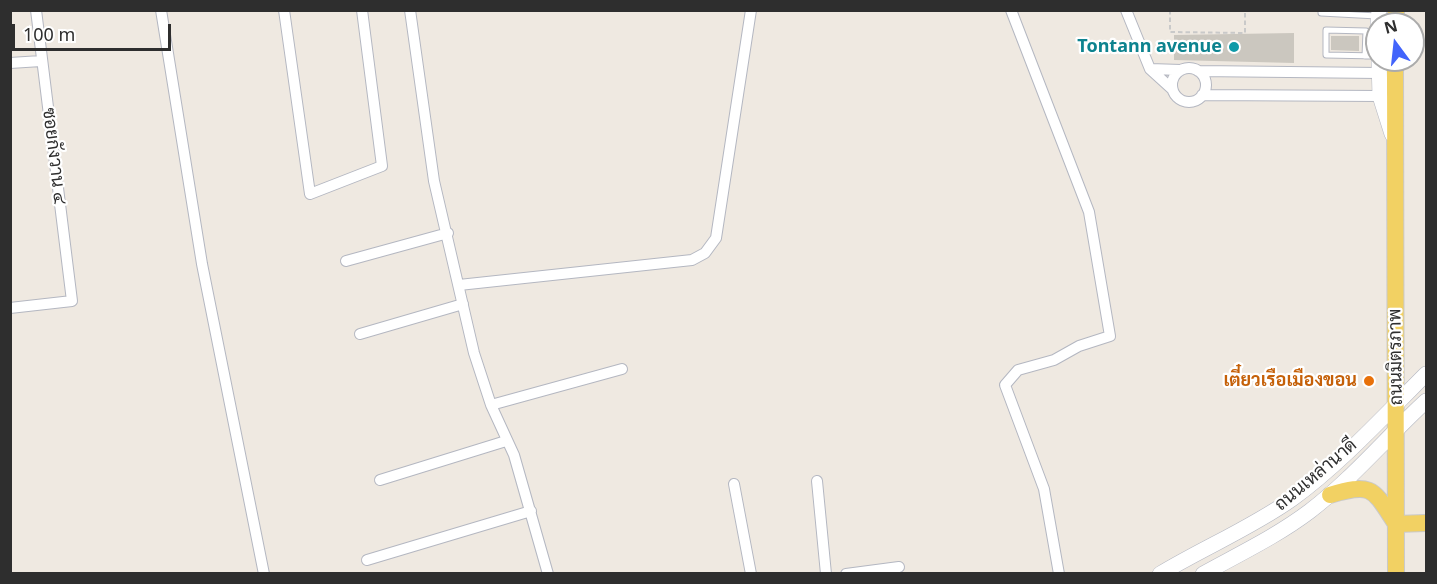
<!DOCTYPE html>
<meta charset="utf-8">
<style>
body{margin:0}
#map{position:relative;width:1437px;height:584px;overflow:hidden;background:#efe9e1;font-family:"Noto Sans",sans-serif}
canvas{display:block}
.frame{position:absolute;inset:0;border:12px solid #2e2e2e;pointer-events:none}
.north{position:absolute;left:1365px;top:12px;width:60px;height:60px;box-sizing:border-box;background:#fff;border:2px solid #ababab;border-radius:50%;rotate:345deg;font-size:16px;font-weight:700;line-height:24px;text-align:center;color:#2e2e2e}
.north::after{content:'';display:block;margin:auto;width:21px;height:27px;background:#4264fb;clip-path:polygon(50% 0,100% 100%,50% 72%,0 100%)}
.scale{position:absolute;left:12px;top:24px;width:159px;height:27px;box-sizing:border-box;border:3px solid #2e2e2e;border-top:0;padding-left:8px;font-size:18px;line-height:21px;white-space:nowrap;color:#2e2e2e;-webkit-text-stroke:4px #fff;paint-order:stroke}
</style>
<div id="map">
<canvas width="1437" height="584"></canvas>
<div class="frame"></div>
<div class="north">N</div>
<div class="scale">100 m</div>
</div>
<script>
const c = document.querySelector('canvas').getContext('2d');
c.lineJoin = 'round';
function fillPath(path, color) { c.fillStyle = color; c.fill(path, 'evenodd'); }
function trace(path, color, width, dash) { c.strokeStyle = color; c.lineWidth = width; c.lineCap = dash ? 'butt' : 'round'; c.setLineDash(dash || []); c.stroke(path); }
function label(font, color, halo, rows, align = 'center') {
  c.font = font + ' "Noto Sans",Sarabun,sans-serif'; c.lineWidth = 4.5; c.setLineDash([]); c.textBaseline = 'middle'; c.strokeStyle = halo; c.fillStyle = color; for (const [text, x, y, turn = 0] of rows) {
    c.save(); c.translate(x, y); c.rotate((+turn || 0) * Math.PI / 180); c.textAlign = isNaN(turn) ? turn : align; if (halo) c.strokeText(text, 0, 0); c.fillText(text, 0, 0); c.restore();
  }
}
fillPath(new Path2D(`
 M 1294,33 L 1294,63 L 1174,60 L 1174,35 Z
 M 1331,36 L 1359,36 L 1359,51 L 1331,50 Z`), '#cbc7bf');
const lane = new Path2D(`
 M 1321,10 L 1321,13 L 1377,16
 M 1365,56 L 1366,31 L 1326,30 L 1326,55 L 1377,56`);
const street = new Path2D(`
 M 161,10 L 202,264 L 264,574
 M 284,10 L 310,194 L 382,166 L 362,10
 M 410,10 L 434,181 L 474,353 L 491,405 L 514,455 L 548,574
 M 1011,10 L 1089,212 L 1110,336 L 1079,346 L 1054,360 L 1018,370 L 1005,385 L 1044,489 L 1059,574
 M 1126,10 L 1150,69 L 1172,89
 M 10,63 L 41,61
 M1172 85a17 17 0 1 1 34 0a17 17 0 1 1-34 0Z
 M 1150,69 L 1181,70
 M 1198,71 L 1379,73
 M 1202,95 L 1380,96
 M 346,261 L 448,233
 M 459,285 L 692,260 L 705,253 L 716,238 L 751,10
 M 10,308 L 72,301 L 36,10
 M 360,334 L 463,304
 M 491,405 L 622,369
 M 380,480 L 506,441
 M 817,481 L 826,574
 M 734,484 L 751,574
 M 367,560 L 531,511
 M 846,574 L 899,567`);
const secondary = new Path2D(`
 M 1378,24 L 1379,10
 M 1379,60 L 1380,96 L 1392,134
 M 1160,574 C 1203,548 1251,528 1292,499 C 1339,465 1385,415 1426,374
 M 1203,574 C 1239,554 1277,536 1310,511 C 1352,479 1387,437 1426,401`);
const primary = new Path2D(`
 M 1396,24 L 1396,10
 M 1395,60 L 1396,574
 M 1330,495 C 1373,482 1373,489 1396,524 L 1426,523`);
trace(lane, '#b4b7c1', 7);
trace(street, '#b4b7c1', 12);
trace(secondary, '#b4b7c1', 16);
trace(primary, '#c9c9c9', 18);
trace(new Path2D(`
 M 1170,10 L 1170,32 L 1245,33 L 1245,10`), '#c9c9c9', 2, [4.5, 3]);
trace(lane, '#fff', 5);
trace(street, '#fff', 10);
trace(secondary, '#fff', 15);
trace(primary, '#f2d163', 16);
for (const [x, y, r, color] of [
 [1234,47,6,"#0f9aa8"],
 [1369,381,6,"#e8710a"]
]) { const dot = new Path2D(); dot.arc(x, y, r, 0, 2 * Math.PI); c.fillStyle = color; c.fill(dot); trace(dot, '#fff', 2); }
label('bold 18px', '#0d838f', '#fff', [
 ["Tontann avenue",1222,47]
], 'right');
label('18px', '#2e2e2e', '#fff', [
 ["ซอยกังวาน ๔",54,156,83],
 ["ถนนมิตรภาพ",1396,357,-91],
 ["ถนนเหล่านาดี",1316,475,-40]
]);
label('bold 18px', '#c56008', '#fff', [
 ["เตี๋ยวเรือเมืองขอน",1357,381]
], 'right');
</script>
